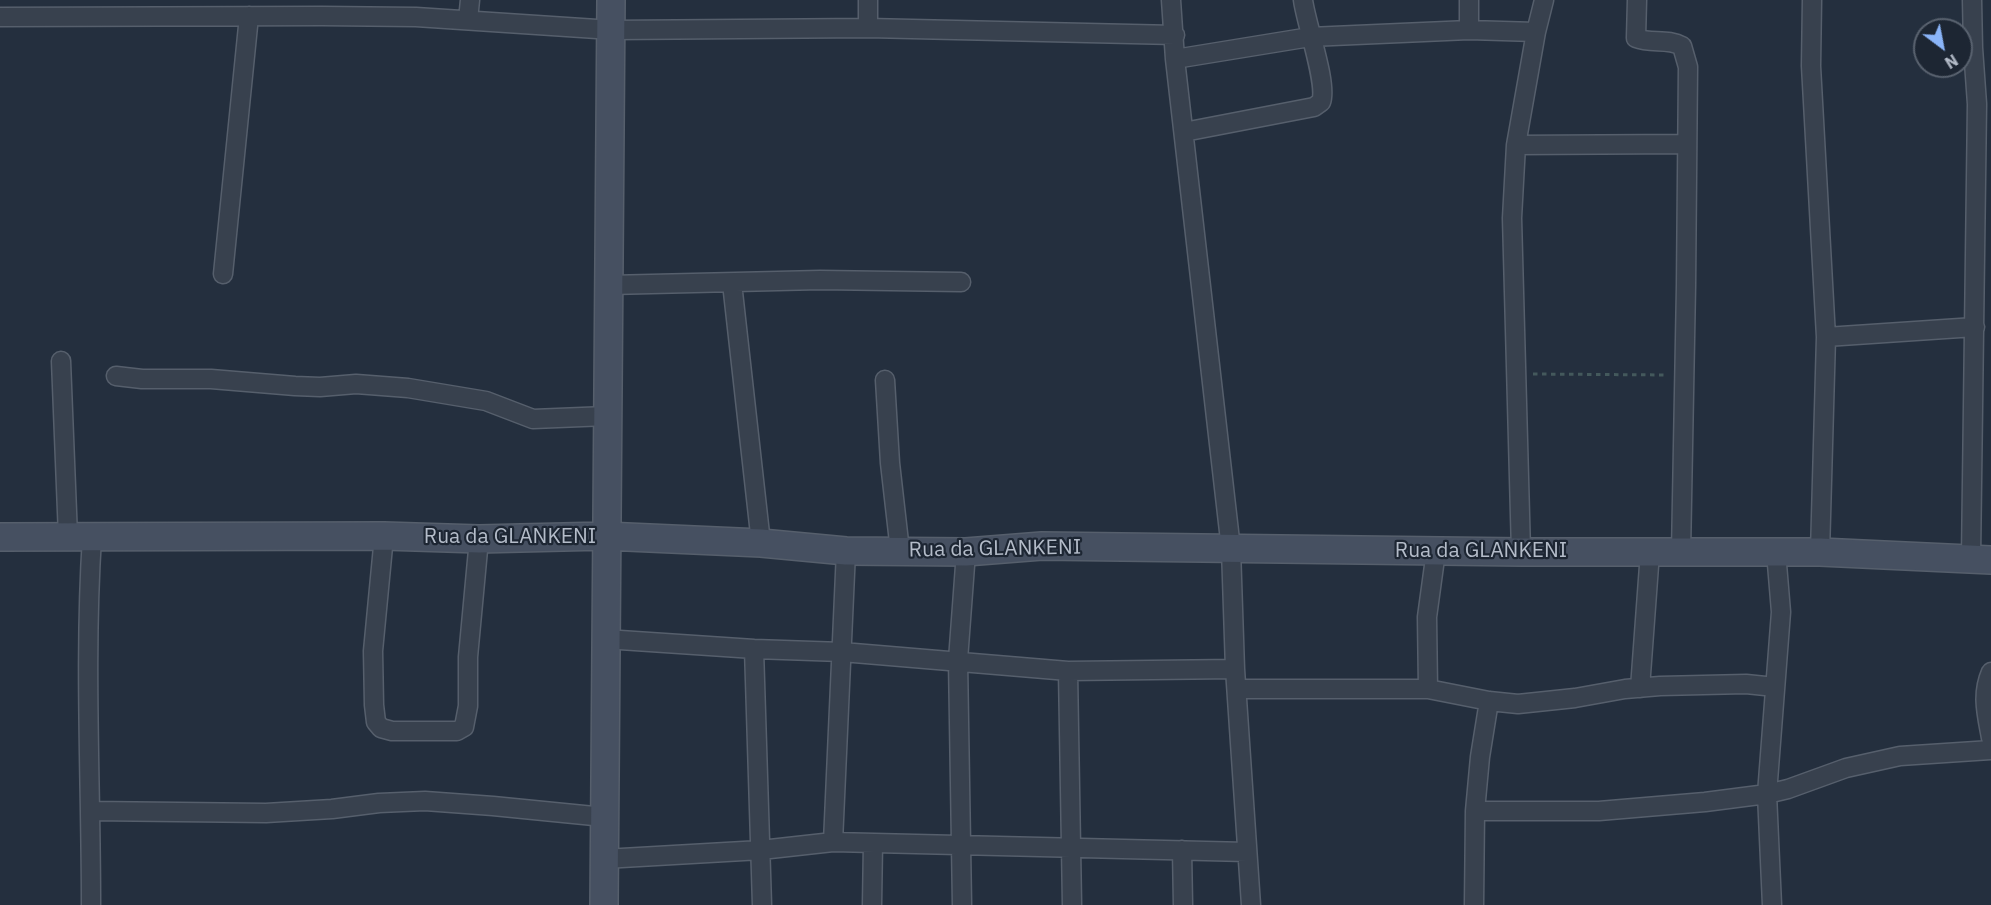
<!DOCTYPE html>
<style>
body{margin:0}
#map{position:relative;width:1991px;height:905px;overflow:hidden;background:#242f3e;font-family:"IBM Plex Sans",sans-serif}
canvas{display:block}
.north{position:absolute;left:1913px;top:18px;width:60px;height:60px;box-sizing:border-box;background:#1d2633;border:2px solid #59626f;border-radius:50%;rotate:148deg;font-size:16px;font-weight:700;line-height:24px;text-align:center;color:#b4bcc9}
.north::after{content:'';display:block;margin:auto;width:21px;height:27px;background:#8ab4f8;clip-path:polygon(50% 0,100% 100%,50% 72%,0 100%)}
</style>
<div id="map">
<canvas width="1991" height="905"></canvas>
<div class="north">N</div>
</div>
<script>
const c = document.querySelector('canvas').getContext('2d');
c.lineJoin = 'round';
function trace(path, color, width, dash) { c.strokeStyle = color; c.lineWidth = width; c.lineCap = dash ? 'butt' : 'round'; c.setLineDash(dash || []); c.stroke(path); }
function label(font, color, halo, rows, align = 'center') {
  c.font = font + ' "IBM Plex Sans",sans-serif'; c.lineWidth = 4.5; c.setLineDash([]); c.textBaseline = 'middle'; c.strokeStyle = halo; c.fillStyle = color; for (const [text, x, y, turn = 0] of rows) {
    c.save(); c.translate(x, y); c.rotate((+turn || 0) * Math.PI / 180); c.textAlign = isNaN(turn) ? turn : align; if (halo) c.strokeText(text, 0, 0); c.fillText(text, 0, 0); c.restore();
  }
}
const street = new Path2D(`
 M 1171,0 L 1175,59 L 1231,549 L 1235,669 L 1251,905
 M 1637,0 L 1636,38 C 1651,44 1668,38 1682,46 L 1688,67 L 1686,286 L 1681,553
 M 1812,0 L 1811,66 L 1826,337 L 1820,552
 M 0,17 L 322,16 L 416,17 L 612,30 L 868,28 L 1175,35
 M 468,20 L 470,0
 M 868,28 L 868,0
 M 1469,30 L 1469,0
 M 1175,59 L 1310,37 L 1469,30 L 1536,32
 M 1184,132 L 1314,107 L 1321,102 C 1328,84 1306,24 1303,0
 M 1516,145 L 1687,144
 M 223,274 L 249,16
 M 732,283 L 761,543
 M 609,285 L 820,280 L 961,282
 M 1826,337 L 1975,327
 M 61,361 L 68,537
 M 116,376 L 142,379 L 211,379 L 295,386 L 320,387 L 356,384 L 408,388 L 486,401 L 533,419 L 607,416
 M 885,380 L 890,463 L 900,551
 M 384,536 L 373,651 L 374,705 L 376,722 L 381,728 L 392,731 L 457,731 L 464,727 L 468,706 L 468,657 L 479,539
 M 1521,552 L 1512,218 L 1516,145 L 1536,32 L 1544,0
 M 1971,558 L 1977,104 L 1973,48 L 1972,0
 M 605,639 L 754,649 L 842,652 L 1068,671 L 1235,669
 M 754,649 L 762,905
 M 1068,671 L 1072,905
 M 1991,672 C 1981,695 1987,715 1991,738
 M 1640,688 L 1650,552
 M 1237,689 L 1428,689 L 1489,701 L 1518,704 L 1575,698 L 1625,689 L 1660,686 L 1746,684 L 1775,687
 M 1428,689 L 1427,617 L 1436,551
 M 91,811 L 266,813 L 332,809 L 379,803 L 425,801 L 493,806 L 604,817
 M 1475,811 L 1599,811 L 1705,802 L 1767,794 L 1788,789 L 1846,768 L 1900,756 L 1991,750
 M 833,842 L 846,551
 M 1182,850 L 1183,905
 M 604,859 L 761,850 L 833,842 L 1247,852
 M 91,905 C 91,782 84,660 92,537
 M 872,905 L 873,843
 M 962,905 L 958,660 L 966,552
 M 1474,905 L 1475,811 L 1480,757 L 1489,701
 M 1772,905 L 1767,794 L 1781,612 L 1776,552`);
const secondary = new Path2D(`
 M 0,537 L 384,536 L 479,539 L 605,536 L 761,543 L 846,551 L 966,552 L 1042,546 L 1521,552 L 1820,552 L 1991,560
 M 604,905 L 611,0`);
trace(street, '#565f6c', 21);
trace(secondary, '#565f6c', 30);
trace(new Path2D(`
 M 1533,374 L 1668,375`), '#44595c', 3, [4.5, 4.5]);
trace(street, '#38414e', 18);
trace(secondary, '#465061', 27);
label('21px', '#b4bcc9', '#1d2633', [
 ["Rua da GLANKENI",510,537],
 ["Rua da GLANKENI",995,549,-1],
 ["Rua da GLANKENI",1481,551]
]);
</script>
